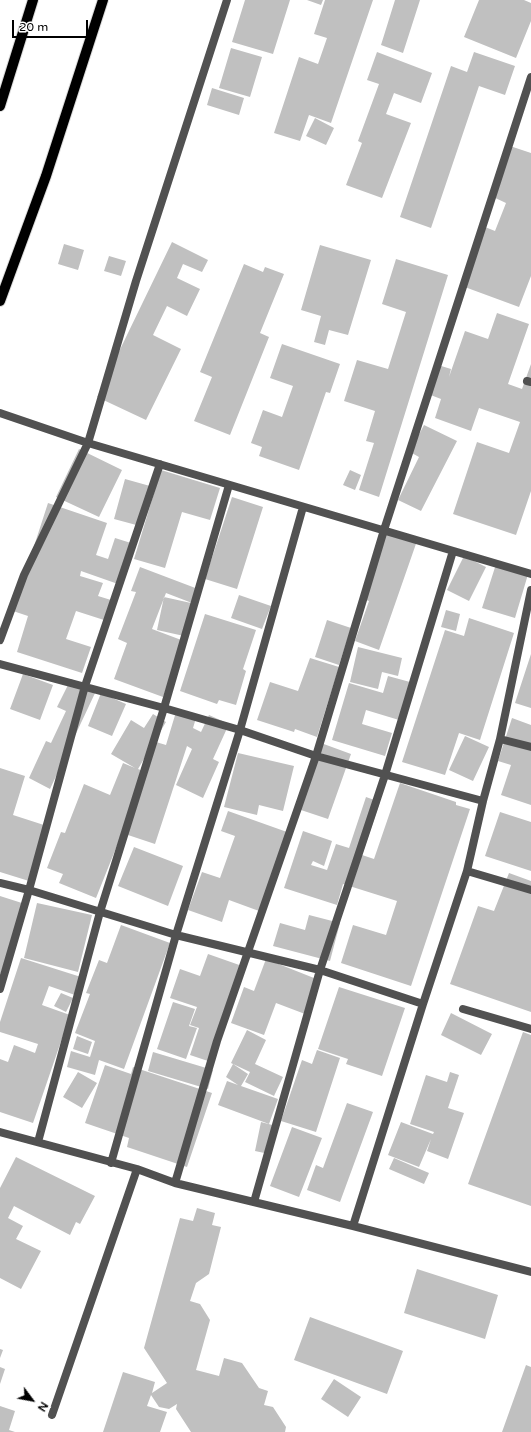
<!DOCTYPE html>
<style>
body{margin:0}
#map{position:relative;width:531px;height:1432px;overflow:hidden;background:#fff;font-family:"Varela Round",sans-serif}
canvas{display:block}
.north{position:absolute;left:12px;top:1380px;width:40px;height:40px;-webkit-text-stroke:3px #fff;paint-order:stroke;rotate:122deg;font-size:11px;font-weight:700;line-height:16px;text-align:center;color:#000}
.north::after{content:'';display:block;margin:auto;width:14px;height:18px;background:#000;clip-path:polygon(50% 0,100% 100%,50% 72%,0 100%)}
.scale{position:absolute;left:12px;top:20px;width:76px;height:18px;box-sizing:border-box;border:2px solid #000;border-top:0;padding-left:5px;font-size:12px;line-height:14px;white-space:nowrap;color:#000;-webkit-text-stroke:3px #fff;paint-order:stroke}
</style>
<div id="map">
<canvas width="531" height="1432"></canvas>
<div class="north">N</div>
<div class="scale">20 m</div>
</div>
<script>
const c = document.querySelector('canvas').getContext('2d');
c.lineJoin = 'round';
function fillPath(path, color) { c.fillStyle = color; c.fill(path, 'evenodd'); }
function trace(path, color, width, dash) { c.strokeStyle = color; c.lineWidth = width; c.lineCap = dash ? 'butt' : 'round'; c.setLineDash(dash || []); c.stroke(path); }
fillPath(new Path2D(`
 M 245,0 L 290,0 L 273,54 L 232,42 Z
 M 307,0 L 323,0 L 321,5 Z
 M 325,0 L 373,0 L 331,123 L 309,115 L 300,141 L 274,133 L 299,57 L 318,64 L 327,38 L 314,34 Z
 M 395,0 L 420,0 L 403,53 L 381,45 Z
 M 479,0 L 524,0 L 531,3 L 531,21 L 516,58 L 464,37 Z
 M 231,48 L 262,57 L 250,97 L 219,88 Z
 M 377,52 L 432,73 L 421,103 L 394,93 L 386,114 L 411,123 L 382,198 L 346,185 L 362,143 L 358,141 L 379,84 L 367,80 Z
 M 474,52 L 515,66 L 505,95 L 479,86 L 431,228 L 400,217 L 451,66 L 467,72 Z
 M 212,88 L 244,98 L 239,115 L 207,105 Z
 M 315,118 L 334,128 L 326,145 L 306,136 Z
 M 510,146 L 531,153 L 531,276 L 519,307 L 462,286 L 485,227 L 495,231 L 506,203 L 491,196 Z
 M 172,242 L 208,260 L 202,272 L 183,264 L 177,278 L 200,289 L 187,316 L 167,306 L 153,335 L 181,349 L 146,420 L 97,397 Z
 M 64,244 L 84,250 L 78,270 L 58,264 Z
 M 320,245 L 371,260 L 348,335 L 329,330 L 325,345 L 314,342 L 321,316 L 301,310 Z
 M 109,256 L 126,261 L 121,276 L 104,271 Z
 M 396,259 L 448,275 L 379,497 L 359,490 L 374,443 L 366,441 L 375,411 L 344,401 L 357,360 L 388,369 L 406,312 L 382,304 Z
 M 244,264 L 263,272 L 265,267 L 284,274 L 260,333 L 269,337 L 230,435 L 194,421 L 212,377 L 200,372 Z
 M 497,313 L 529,324 L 508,384 L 522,389 L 531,364 L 531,491 L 516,535 L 453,514 L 477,442 L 509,453 L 520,422 L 479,408 L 471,431 L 435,418 L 441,399 L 428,394 L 438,365 L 451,369 L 449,377 L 465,331 L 488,339 Z
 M 282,344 L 340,364 L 330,393 L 326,392 L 299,470 L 259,456 L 262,447 L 251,443 L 263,410 L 282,417 L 293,386 L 270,378 Z
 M 424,425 L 457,441 L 421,511 L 398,500 L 419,457 L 410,452 Z
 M 79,449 L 122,470 L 99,517 L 56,497 Z
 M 161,470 L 220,488 L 210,520 L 182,512 L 165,568 L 134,559 Z
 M 350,470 L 361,475 L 355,490 L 343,485 Z
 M 125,479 L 150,486 L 140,526 L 114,519 Z
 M 232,497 L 263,507 L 237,589 L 205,579 Z
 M 48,503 L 107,523 L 96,555 L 108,559 L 115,538 L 131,543 L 118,584 L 81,571 L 80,576 L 103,583 L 98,596 L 111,600 L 104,620 L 76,611 L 66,639 L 91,647 L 82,673 L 17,652 L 28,616 L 13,611 Z
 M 388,528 L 418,538 L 379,650 L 355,641 L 369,601 L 363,599 Z
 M 464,556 L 486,567 L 469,601 L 447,590 Z
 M 497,561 L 529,571 L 515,618 L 482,608 Z
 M 140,567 L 198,589 L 192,603 L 166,593 L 152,629 L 184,641 L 163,697 L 114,679 L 127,643 L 118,639 L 136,592 L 131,591 Z
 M 239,595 L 271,606 L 262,629 L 231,618 Z
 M 164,597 L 191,603 L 184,636 L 157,630 Z
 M 446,610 L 460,614 L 456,631 L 441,627 Z
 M 205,614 L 256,630 L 243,669 L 246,671 L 236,705 L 219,700 L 217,704 L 180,691 Z
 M 469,618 L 514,633 L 480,740 L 459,733 L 445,775 L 402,762 L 445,630 L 464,636 Z
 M 327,620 L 351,628 L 339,665 L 315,657 Z
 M 358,647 L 402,658 L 398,676 L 382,672 L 378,689 L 350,682 Z
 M 531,654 L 531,708 L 515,703 Z
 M 310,658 L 339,667 L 317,737 L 295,729 L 294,732 L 257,720 L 270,682 L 298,691 Z
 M 23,674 L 53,685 L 40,720 L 10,709 Z
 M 388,676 L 410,682 L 399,720 L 366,710 L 362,724 L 392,733 L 385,756 L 332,740 L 349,683 L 383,693 Z
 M 71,679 L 96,691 L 50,789 L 29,778 L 46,741 L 51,743 L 66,711 L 57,707 Z
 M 101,693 L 126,704 L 112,736 L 88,726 Z
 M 176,712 L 196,718 L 193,728 L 201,732 L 209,715 L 229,724 L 213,759 L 219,762 L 203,798 L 176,785 L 192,749 L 187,746 L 155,844 L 125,834 L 142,783 L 96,898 L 59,883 L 63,874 L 47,868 L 61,832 L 65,833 L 84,784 L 110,795 L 123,763 L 135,768 L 111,754 L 131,720 L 144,728 L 153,714 L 166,722 L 138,769 L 146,772 L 156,742 L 166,745 Z
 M 512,718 L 531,725 L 531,805 L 501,795 L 511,765 L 498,761 Z
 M 465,736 L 489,747 L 473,781 L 449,770 Z
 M 321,743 L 351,754 L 328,819 L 298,809 Z
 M 238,753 L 294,766 L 283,811 L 259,805 L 257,815 L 224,807 Z
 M 0,768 L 25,776 L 13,815 L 47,826 L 29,881 L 0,872 Z
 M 400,783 L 456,802 L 456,805 L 470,809 L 411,986 L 341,963 L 353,925 L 386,935 L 397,901 L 343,884 L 337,905 L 284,888 L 303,831 L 332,841 L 324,866 L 313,861 L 311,865 L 327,870 L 336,844 L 349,848 L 366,797 L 380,802 L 362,855 L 374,859 Z
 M 228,811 L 287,832 L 259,911 L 229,900 L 222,922 L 188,910 L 202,872 L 220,878 L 235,836 L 221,831 Z
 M 500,812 L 531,822 L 531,871 L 485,856 Z
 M 134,847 L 183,866 L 168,906 L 118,886 Z
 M 509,873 L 531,881 L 531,1012 L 450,984 L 478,906 L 494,911 Z
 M 0,896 L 25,904 L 0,975 Z
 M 37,903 L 92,915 L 78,972 L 24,958 Z
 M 309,915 L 340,923 L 330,961 L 273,946 L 280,923 L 305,930 Z
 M 121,925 L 170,943 L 124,1069 L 99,1060 L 95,1075 L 67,1067 L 71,1051 L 90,1057 L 95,1041 L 75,1033 L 90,994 L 86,993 L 99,960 L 107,963 Z
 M 208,954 L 245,967 L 211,1062 L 190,1055 L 199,1028 L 190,1025 L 197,1007 L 170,998 L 180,969 L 200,976 Z
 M 21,958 L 81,977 L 75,995 L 49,986 L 42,1005 L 70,1015 L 33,1123 L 0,1112 L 0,1059 L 8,1062 L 14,1045 L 35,1053 L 38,1044 L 0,1032 L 0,1022 Z
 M 266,959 L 319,980 L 305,1014 L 276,1003 L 264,1035 L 231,1023 L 244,987 L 254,991 Z
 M 339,987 L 405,1008 L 382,1076 L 346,1064 L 348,1059 L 318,1049 Z
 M 61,993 L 73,998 L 66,1012 L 54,1006 Z
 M 173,1002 L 195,1009 L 189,1026 L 197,1028 L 186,1059 L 157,1049 Z
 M 451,1013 L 492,1034 L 481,1055 L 441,1035 Z
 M 247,1030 L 266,1040 L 255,1064 L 283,1077 L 274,1096 L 245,1082 L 250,1072 L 233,1064 L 248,1074 L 241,1086 L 278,1099 L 269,1124 L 218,1105 L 227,1081 L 238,1085 L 226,1077 L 233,1064 L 231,1063 Z
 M 523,1032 L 531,1035 L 531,1206 L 468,1184 Z
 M 77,1036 L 92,1042 L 88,1054 L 73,1049 Z
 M 317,1050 L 340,1058 L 316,1132 L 281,1121 L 302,1060 L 312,1064 Z
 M 153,1052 L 213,1070 L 208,1089 L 148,1071 Z
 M 105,1065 L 131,1074 L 133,1067 L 212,1093 L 187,1167 L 127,1147 L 129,1138 L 85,1123 Z
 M 78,1072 L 97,1083 L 82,1108 L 63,1097 Z
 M 450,1072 L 459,1075 L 448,1108 L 464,1113 L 448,1159 L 427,1151 L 431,1139 L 419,1167 L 388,1155 L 401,1122 L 433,1134 L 434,1132 L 410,1124 L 426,1075 L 447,1082 Z
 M 347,1103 L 373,1112 L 340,1202 L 307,1190 L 316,1165 L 323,1168 Z
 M 261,1122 L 276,1126 L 269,1154 L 255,1151 Z
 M 292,1127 L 322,1138 L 299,1197 L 270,1186 Z
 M 16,1157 L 95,1196 L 80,1224 L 76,1222 L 70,1235 L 14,1206 L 8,1218 L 23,1226 L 16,1239 L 41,1251 L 21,1289 L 0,1278 L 0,1188 Z
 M 394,1158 L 429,1173 L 424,1184 L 389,1169 Z
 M 197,1208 L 215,1213 L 212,1225 L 221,1227 L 209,1274 L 196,1283 L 190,1301 L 200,1304 L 210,1320 L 196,1370 L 219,1376 L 224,1358 L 242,1363 L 259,1388 L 268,1391 L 264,1405 L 273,1407 L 286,1427 L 285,1432 L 191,1432 L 176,1409 L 177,1404 L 169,1409 L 159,1407 L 151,1395 L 147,1406 L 167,1412 L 160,1432 L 103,1432 L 123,1372 L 155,1382 L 152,1393 L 167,1383 L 144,1348 L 180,1218 L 193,1221 Z
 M 417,1269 L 498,1295 L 485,1339 L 404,1313 Z
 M 310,1317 L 403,1351 L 387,1394 L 294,1360 Z
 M 0,1349 L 3,1350 L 0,1358 Z
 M 526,1365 L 531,1367 L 531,1432 L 502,1432 Z
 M 0,1367 L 5,1369 L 0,1384 Z
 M 334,1379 L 361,1397 L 348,1417 L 321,1399 Z
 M 0,1406 L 15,1411 L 9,1430 L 15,1432 L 0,1432 Z`), '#c0c0c0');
const primary = new Path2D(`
 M 0,106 L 33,0
 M 0,301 L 46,176 L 103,0`);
trace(primary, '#dbdbdb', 12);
trace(new Path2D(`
 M 527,381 L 531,382
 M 0,413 L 88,443 L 531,574
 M 0,640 L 24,575 L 88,443 L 136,281 L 227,0
 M 0,664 L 164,708 L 240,730 L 316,756 L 483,801
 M 500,739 L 531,747
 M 467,871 L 531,890
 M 0,883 L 29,890 L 176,935 L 320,970 L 423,1004
 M 0,989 L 29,890 L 85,686 L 160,464
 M 463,1009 L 531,1029
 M 0,1132 L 137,1169 L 175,1183 L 353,1226 L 531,1272
 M 38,1142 L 100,912 L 164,708 L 229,485
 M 111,1163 L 176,935 L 240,730 L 303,507
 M 175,1183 L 217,1041 L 316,756 L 384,530 L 531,77
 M 254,1202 L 320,970 L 385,775 L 453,551
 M 353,1226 L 423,1004 L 467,871 L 483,801 L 500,739 L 531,590
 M 52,1415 L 137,1169`), '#515151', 8);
trace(primary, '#000', 10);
</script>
